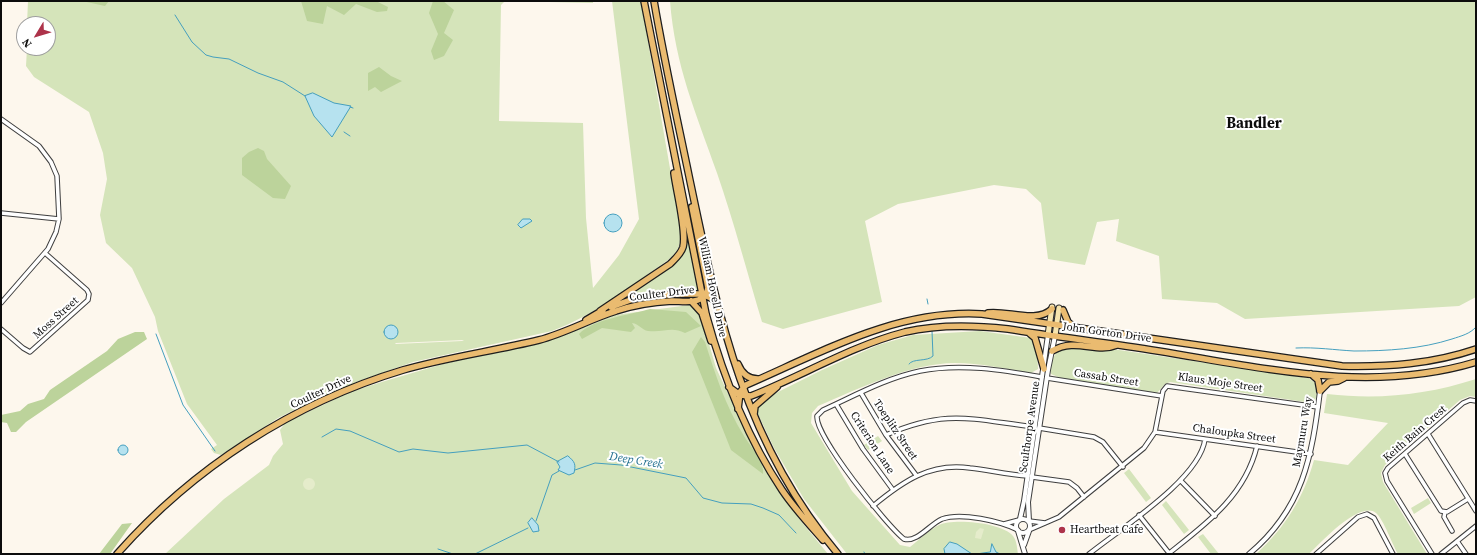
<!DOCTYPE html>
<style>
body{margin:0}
#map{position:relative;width:1477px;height:555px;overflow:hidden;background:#fdf7ed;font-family:"Source Serif 4",serif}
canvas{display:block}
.frame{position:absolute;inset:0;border:2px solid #0c0c0c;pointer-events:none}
.north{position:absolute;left:16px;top:16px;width:40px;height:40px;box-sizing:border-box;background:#fff;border:1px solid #9e9e9e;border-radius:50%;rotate:232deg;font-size:11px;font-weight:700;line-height:16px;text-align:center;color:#0c0c0c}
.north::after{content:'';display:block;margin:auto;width:14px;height:18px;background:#ad334a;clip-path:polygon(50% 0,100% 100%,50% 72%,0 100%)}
</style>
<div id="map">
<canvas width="1477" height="555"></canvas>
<div class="frame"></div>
<div class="north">N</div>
</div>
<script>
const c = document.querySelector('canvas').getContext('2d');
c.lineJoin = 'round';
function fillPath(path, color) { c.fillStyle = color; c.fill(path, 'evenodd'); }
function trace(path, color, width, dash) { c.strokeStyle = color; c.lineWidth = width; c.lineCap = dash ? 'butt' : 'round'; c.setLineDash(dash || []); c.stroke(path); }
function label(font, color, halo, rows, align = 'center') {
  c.font = font + ' "Source Serif 4",serif'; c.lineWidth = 4; c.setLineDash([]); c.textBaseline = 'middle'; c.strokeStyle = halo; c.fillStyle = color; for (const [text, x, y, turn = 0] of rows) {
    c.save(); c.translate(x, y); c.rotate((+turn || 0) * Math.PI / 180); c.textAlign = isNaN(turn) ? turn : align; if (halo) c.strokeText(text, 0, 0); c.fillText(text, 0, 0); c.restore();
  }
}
fillPath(new Path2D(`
 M 28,1 L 593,1 L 593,3 L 505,1 L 501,5 L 499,121 L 583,123 L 586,218 L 593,288 L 619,255 L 639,219 L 612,1 L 641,1 L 681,232 C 681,245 678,252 668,260 C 631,286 595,315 552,331 L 413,362 L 359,381 L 318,398 L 278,418 L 221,455 L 214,453 L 211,449 L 217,445 L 187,404 L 158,331 L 155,317 L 132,268 L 106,243 L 100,215 L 107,179 L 103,153 L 89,112 L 34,77 L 26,66 L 27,48 L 48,48 L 48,24 L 27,24 ZM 464,340 L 462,341 L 395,344 L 396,343 Z
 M 670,1 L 1476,1 L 1476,297 L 1459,306 L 1245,319 L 1217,303 L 1162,299 L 1159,256 L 1116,241 L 1119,219 L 1097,222 L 1085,265 L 1048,259 L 1041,203 L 1026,189 L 994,185 L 898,204 L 865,221 L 882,302 L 783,329 L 762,322 C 747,272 734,222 717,173 C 696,113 675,66 670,1 Z
 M 687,239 L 688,239 L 698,290 L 652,293 L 625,298 L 669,267 Z
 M 689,305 L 693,305 L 701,316 L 716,368 L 752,444 L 800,520 L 828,554 L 165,554 L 224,499 L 269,465 L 273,456 L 283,444 L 280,430 L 285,423 L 350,392 L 385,381 L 443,364 L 562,336 L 615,315 Z
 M 980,331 L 1031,338 L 1037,348 L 1038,369 L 1031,373 C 1006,369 980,363 955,363 C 911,363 858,389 818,406 L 812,413 L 811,423 L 852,491 L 900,545 L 910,547 C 919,540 929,530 939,525 C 954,518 1003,523 1013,536 C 1017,541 1017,548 1018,554 L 847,554 L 804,499 L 774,448 L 756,410 L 770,396 L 822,370 L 878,345 L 913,335 Z
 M 1081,347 L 1119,350 L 1309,378 L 1315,383 L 1317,396 L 1314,402 L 1305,402 L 1170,382 L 1165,384 L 1157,393 L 1063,379 L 1051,374 C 1050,370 1051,366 1052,362 C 1057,345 1066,348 1081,347 Z
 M 1476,379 L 1476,397 L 1470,396 L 1460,400 L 1385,465 L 1381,473 L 1383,482 L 1427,554 L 1398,554 C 1392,544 1384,520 1376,513 C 1359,500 1321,543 1309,554 L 1256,554 C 1285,528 1304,497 1314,460 L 1348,465 L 1388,423 L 1324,413 L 1327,394 C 1379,400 1426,395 1476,379 Z
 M 878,436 L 882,441 L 868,450 L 864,445 Z
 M 1129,469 L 1151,498 L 1146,502 L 1124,473 Z
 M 1428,498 L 1431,503 L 1414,514 L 1411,508 Z
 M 1166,501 L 1189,530 L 1184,534 L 1162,505 Z
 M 1203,534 L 1219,554 L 1211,554 L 1198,537 Z`), '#d5e4ba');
fillPath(new Path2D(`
 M 82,1 L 109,1 L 105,6 Z
 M 301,1 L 376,1 L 388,7 L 387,11 L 377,12 L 356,4 L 344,15 L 327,6 L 323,24 L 307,21 Z
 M 433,1 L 443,1 L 454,10 L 444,33 L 453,40 L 444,56 L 434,60 L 431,51 L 438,34 L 429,13 Z
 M 379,67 L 391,76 L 402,81 L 381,92 L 375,87 L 368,91 L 368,73 Z
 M 258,148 L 264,151 L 267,159 L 291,186 L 285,199 L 273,198 L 242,175 L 242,158 L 249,152 Z
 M 650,309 L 686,312 L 701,326 L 685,333 C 671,326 664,333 648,331 C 642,330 639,324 632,323 L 635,328 L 631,332 L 602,328 L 582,339 L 579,334 C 593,319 630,315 650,309 Z
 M 135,332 L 144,332 L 147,339 L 26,422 L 16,432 L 11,432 L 7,423 L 1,422 L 1,415 L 20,411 L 28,404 L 44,399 L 50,390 L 107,351 L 118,339 Z
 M 701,337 L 705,342 C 716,376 725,405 744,436 C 750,446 765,463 763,474 L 731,450 L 692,352 Z
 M 132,523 L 110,554 L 99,554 L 122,524 Z`), '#bcd39b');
fillPath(new Path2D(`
 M303 484a6 6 0 1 1 12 0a6 6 0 1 1-12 0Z
 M 980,528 L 984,529 L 981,539 L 975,538 L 976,532 Z`), '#e5eccb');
const water = new Path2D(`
 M 313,93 L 334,103 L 351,106 L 332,137 L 314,116 L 305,96 Z
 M604 223a9 9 0 1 1 18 0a9 9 0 1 1-18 0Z
 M 523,219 L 530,219 L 532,221 L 521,228 L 518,225 Z
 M384 332a7 7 0 1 1 14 0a7 7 0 1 1-14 0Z
 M118 450a5 5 0 1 1 10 0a5 5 0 1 1-10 0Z
 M 568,456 C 575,462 576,464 574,473 L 569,475 L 558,470 L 560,467 L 557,462 Z
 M 532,518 L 538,525 L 539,531 L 533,532 L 528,523 Z
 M 950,542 L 957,544 L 972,554 L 945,554 L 944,549 Z
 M 992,544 L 996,552 L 1000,554 L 976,554 L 990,552 Z`);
fillPath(water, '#b6e2ef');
trace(water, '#459fbe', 1);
trace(new Path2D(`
 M 175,15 L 192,42 L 206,55 L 213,57 L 229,59 L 258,73 L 283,82 L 305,96
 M 350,107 L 353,108
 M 344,132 L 350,136
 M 927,299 L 928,304
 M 156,334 L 183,405 L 215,451
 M 1296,348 C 1316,347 1335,350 1354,351 C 1387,351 1421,349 1452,339 C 1461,336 1470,334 1476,327
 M 909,364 C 913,358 927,362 933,356 L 932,331
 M 322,437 L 336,429 L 350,431 L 399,452 L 413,449 L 448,453 L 527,445 L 559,462
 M 575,470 L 595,463 L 621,465 L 686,478 L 703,498 L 722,503 L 751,504 L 763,508 L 779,515 L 796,533
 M 536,521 L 552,475 L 559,471
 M 438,549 L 453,554
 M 864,552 L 865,554
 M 475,554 L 528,528`), '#459fbe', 1);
const minor = new Path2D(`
 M 1,119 L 39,146 L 51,162 L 57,176 L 59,219 L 56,232 L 48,249 L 1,303
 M 1,213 L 59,219
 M 1,329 L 23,348 L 30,352 L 88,300 L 89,294 L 87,290 L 45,253
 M 1047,378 L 1162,396
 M 861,393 L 886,435 L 916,475
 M 836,404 L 863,449 L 893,490
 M 1039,428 L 1094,437 L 1103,442 L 1123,467
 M 1155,432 L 1311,454
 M 1428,434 L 1476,511
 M 886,435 C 947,408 973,420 1035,427
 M 1405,454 L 1441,511 L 1447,512 L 1468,499
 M 1032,477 L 1069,482 L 1077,488 L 1084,497
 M 1181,481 L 1215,516
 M 873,506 C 902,482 930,462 970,468 C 989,470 1008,475 1028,476
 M 1445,512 L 1444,517 L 1452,531
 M 1139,515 L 1169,553
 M 1029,521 L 1045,523
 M 1004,524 L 1019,520
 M 1018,530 C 1000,521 961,512 942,519 C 930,524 917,543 904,539 C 887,526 815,436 817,416 L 823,410 C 854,396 886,378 920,371 C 960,363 1003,370 1042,377
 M 1029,530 L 1059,517 L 1144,448 L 1155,432 L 1163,391 L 1167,386 L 1318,407
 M 1457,541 L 1466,554
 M 1089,554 C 1120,529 1200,479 1205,439
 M 1168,554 C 1206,524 1245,496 1257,446
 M 1316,554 L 1358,517 L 1367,514 L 1374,518 L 1393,554
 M 1432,554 L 1387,481 L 1385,473 L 1388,468 L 1463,403 L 1470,400 L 1476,401
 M 1441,554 L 1476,526`);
const tertiary = new Path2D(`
 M1016 526a7 7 0 1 1 14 0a7 7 0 1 1-14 0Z
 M 1020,519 L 1024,501 L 1048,335
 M 1029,521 L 1028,502 L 1048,370 L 1055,336
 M 1018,531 L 1025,554
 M 1024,545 L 1029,531
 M 1249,554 C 1303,509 1312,457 1320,391`);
const secondary = new Path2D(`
 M 1048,335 L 1052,307
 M 1055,336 L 1059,308`);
const primary = new Path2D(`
 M 644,1 L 706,314 C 723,376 746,436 782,490 C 794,508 809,524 823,540
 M 654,1 C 664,60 677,118 689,176 C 718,315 743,442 838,554
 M 692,207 L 708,288 L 706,295
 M 691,301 L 702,313 L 711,341
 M 611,307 L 636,298 L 673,294 L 702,294 L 711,298 L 716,302
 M 1063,310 L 1068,322 L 1073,326
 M 600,311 L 670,264 C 675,259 681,254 683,247 C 687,231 676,190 674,173
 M 988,313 C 1007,310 1036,324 1052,309
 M 586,320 L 603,310
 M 1029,333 L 1035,338 L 1044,369
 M 1052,351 C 1077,337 1095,354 1117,345
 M 738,364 C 742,374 748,379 758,379
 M 1311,374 L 1318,380 L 1320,391
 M 729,387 L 740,395 L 751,396 C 802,376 851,346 905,332 C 939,324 973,325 1008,329 C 1058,337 1108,343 1158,351 C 1264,368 1370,394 1476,362
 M 1320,391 L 1329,382 L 1338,381 L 1344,378
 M 738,409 L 740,392 L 746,385 C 822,352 897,309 982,314 L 1342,366 C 1388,367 1432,364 1476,349
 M 754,414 L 755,406 L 777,387
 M 117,554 C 193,468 293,403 403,370 C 448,357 494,351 539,340 C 566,333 590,319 616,311 C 634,305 653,302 672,301 C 680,301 690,303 698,300 C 701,299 704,297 706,295`);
trace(minor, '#3f3f3f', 5.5);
trace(tertiary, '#3f3f3f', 6);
trace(secondary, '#2e2e2e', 7);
trace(primary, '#1d1d1d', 8);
trace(minor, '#fff', 3.5);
trace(tertiary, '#fff', 4);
trace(secondary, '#f6e4ae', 5);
trace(primary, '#eabb70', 5.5);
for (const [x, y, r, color] of [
 [1062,530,4,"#ad334a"]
]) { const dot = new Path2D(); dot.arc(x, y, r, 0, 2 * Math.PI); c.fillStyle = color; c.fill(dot); trace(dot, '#fff', 1.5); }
label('11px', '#0c0c0c', '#fff', [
 ["William Hovell Drive",712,287,78],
 ["Coulter Drive",662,294,-7],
 ["Moss Street",56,318,-42],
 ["John Gorton Drive",1107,333,8],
 ["Cassab Street",1106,378,9],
 ["Klaus Moje Street",1220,383,8],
 ["Coulter Drive",321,392,-25],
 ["Sculthorpe Avenue",1030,427,-82],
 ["Toeplitz Street",895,430,56],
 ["Maymuru Way",1303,432,-80],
 ["Chaloupka Street",1234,434,8],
 ["Keith Bain Crest",1415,434,-41],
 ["Criterion Lane",872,443,57]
]);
label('11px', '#0c0c0c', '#fff', [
 ["Heartbeat Cafe",1070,530]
], 'left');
label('italic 12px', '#237090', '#fff', [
 ["Deep Creek",636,461,9]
]);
label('bold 15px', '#0c0c0c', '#fff', [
 ["Bandler",1254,124]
]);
</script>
